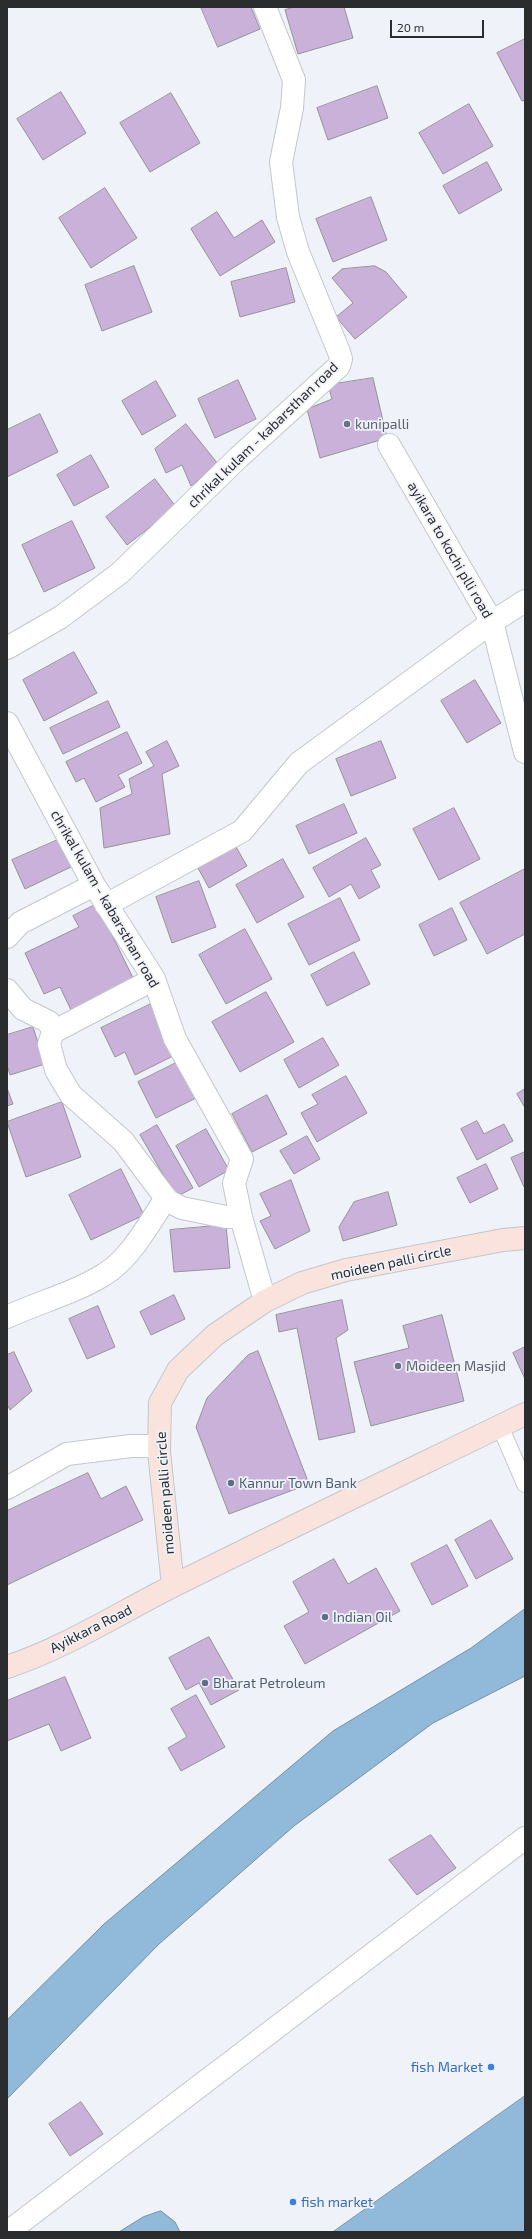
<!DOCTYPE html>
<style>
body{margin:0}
#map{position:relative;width:532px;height:2239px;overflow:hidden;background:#eff2f9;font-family:"Exo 2",sans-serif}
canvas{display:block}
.frame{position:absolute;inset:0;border:8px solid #2b2c2e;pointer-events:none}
.scale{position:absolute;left:390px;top:20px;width:94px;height:18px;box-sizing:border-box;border:2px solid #2b2c2e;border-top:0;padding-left:5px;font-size:12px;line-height:14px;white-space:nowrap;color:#2b2c2e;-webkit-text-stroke:3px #eff2f9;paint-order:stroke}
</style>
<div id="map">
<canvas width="532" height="2239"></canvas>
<div class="frame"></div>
<div class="scale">20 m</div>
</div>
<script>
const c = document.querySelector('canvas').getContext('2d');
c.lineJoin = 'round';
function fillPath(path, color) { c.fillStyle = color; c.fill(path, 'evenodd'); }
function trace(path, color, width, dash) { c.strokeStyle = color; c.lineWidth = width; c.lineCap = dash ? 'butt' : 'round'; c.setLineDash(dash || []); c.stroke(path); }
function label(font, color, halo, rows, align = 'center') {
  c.font = font + ' "Exo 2",sans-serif'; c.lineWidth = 3.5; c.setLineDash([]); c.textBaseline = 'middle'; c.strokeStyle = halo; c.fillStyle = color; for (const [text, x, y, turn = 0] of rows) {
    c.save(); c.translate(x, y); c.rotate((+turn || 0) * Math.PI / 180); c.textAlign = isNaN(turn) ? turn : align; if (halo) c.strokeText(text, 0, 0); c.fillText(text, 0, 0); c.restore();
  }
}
const water = new Path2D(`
 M 525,1609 L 525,1676 L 433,1723 L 294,1826 L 159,1944 L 7,2099 L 7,2020 L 104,1924 L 333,1731 L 471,1648 Z
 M 525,2096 L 525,2232 L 333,2232 Z
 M 161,2211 L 175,2222 L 180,2232 L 119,2232 L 143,2217 Z`);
fillPath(water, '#91bada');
trace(water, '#728fa6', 1);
const building = new Path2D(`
 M 201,7 L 251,7 L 260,29 L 218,47 Z
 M 295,7 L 344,7 L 353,38 L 298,54 L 285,10 Z
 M 525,39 L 525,100 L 522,101 L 497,53 Z
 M 377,86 L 388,118 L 328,140 L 317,108 Z
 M 61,92 L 86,133 L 43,160 L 17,119 Z
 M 171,93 L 200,143 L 150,172 L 120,123 Z
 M 469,104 L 493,146 L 443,174 L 419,133 Z
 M 487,162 L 502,190 L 459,214 L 443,186 Z
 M 105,188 L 137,238 L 91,268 L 59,218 Z
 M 371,197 L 387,240 L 333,262 L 316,219 Z
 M 217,212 L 234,238 L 262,220 L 275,242 L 220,276 L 191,229 Z
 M 134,266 L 152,312 L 102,331 L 85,285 Z
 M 375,266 L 386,272 L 407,297 L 355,339 L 336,317 L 353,303 L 332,278 L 342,269 Z
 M 286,268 L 295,302 L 240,317 L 231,282 Z
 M 373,378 L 387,438 L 320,458 L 307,409 L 332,399 L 328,385 Z
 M 238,380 L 256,419 L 215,438 L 198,399 Z
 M 156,381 L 176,416 L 142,435 L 122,401 Z
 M 40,414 L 58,452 L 7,477 L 7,430 Z
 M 186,424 L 218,464 L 191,486 L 182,465 L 166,473 L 155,449 Z
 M 91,455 L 109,487 L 74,506 L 57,475 Z
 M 155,479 L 176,507 L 127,545 L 106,517 Z
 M 72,521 L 95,568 L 44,592 L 22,545 Z
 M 74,652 L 97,693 L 44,721 L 23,680 Z
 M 475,680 L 501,723 L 467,743 L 441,701 Z
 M 108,701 L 120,727 L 63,754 L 50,728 Z
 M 127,732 L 142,763 L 118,775 L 125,787 L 96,802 L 84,778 L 76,782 L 66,762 Z
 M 167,741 L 179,766 L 162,774 L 170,834 L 104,848 L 100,808 L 132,794 L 129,779 L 154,766 L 146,752 Z
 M 381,741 L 396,778 L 351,796 L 336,759 Z
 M 344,804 L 357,833 L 309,854 L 296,826 Z
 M 454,808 L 480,859 L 439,880 L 413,829 Z
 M 366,838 L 381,865 L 371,870 L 380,887 L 359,899 L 351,884 L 329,897 L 313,868 Z
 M 60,839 L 73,866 L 25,889 L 12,860 Z
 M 232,840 L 247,866 L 209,888 L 194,861 Z
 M 283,859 L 304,897 L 257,923 L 236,885 Z
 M 525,869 L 525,934 L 487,954 L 460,903 Z
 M 199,881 L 216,927 L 172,943 L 156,897 Z
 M 340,898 L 360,940 L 309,965 L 288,924 Z
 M 97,904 L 134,980 L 71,1010 L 60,987 L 44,994 L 25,953 L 79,927 L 73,916 Z
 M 452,908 L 467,940 L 434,956 L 419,925 Z
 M 245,929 L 272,979 L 226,1004 L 199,955 Z
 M 354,952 L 370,984 L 327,1006 L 311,975 Z
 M 266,992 L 294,1042 L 240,1072 L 212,1022 Z
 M 153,1003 L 177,1054 L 135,1075 L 125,1052 L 115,1057 L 101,1028 Z
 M 33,1027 L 45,1064 L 10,1075 L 7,1065 L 7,1035 Z
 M 323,1038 L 339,1065 L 299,1088 L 284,1060 Z
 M 178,1062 L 196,1098 L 156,1118 L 138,1082 Z
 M 346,1076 L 367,1113 L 317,1142 L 301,1113 L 318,1104 L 312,1095 Z
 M 7,1088 L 13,1104 L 7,1106 Z
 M 525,1089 L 525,1108 L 517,1094 Z
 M 267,1095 L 287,1134 L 252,1152 L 232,1114 Z
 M 62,1102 L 81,1157 L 26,1177 L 7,1122 Z
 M 477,1121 L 484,1134 L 504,1124 L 513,1141 L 477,1160 L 461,1129 Z
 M 157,1125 L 193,1188 L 176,1197 L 140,1135 Z
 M 206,1129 L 229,1170 L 199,1187 L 176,1146 Z
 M 307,1136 L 320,1159 L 294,1174 L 280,1151 Z
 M 525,1152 L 525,1187 L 524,1187 L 511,1158 Z
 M 486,1164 L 498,1189 L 470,1203 L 457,1178 Z
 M 121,1169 L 144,1215 L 91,1240 L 69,1195 Z
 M 291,1180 L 310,1231 L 275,1249 L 260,1221 L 271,1216 L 260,1194 Z
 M 388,1192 L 397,1225 L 343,1241 L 339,1227 L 354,1202 Z
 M 226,1225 L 230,1268 L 174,1272 L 170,1230 Z
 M 174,1295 L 185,1319 L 151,1335 L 140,1312 Z
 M 342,1300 L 348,1330 L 336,1338 L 355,1432 L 319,1440 L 297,1328 L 279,1332 L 276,1315 Z
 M 98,1306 L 115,1347 L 87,1359 L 69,1319 Z
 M 442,1315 L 464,1401 L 371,1426 L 354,1362 L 409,1348 L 403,1326 Z
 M 525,1347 L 525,1379 L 513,1353 Z
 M 258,1351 L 309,1484 L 229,1514 L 196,1427 L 207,1398 L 248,1355 Z
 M 14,1352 L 32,1391 L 10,1410 L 7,1404 L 7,1355 Z
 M 88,1473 L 101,1499 L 126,1486 L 143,1520 L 7,1585 L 7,1511 Z
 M 491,1520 L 513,1559 L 476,1579 L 455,1540 Z
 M 447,1545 L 468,1586 L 432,1605 L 411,1564 Z
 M 334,1559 L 348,1584 L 376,1568 L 400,1611 L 305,1664 L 284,1626 L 309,1612 L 293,1582 Z
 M 209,1637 L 239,1690 L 211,1705 L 199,1683 L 186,1690 L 169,1658 Z
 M 65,1677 L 91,1738 L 61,1751 L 49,1724 L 7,1741 L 7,1701 Z
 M 196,1695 L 225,1747 L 181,1771 L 168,1748 L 187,1737 L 171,1709 Z
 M 431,1835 L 456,1868 L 417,1895 L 389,1860 Z
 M 81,2102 L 103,2134 L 70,2156 L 49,2124 Z`);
fillPath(building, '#c9b1da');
trace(building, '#959298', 1);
const service = new Path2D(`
 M 500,1426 L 525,1484`);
const minor = new Path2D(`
 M 389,445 L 492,622 L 525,752
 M 7,648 L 61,617 L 120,573 L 239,457 L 339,366 L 341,359 L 339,352 L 298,252 L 288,217 L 281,162 L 292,108 L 294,80 L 265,7
 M 7,723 L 94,885 L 154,979 L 175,1039 L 242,1159 L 234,1183 L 241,1217 L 265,1301
 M 106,905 L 242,831 L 299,763 L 492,622 L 525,601
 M 7,937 L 20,923 L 94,885
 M 7,990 L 23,1009 L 49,1022 L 53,1032 L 49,1044 L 56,1070 L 71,1095 L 123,1141 L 168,1201 L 182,1208 L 226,1217 L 241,1217
 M 53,1032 L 154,979
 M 7,1317 C 39,1302 75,1293 105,1274 C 130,1259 150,1222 166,1198
 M 7,1488 L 67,1454 L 131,1446 L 159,1446
 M 8,2232 L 525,1838`);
const secondary = new Path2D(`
 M 173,1586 L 159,1451 L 160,1403 L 178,1370 L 215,1335 L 265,1301 L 302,1283 L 346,1270 L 503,1240 L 525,1238
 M 7,1667 C 67,1647 119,1613 175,1585 C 291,1527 408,1471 525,1414`);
trace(service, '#c3c7cd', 18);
trace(minor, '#c3c7cd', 24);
trace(secondary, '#c3c7cd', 24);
trace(service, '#fff', 16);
trace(minor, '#fff', 22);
trace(secondary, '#fae3dc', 22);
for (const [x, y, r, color] of [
 [347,424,4,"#6b7280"],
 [398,1366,4,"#6b7280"],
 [231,1483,4,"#5c6f8a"],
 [325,1617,4,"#5c6f8a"],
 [205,1683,4,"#5c6f8a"],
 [491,2067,4,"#3f7fe0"],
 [293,2202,4,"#3f7fe0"]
]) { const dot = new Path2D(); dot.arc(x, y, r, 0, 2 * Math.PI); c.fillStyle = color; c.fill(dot); trace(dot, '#eff2f9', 1.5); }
label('14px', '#5b616d', '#eff2f9', [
 ["kunipalli",355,424],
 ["Moideen Masjid",406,1366]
], 'left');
label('14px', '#2b2c2e', '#eff2f9', [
 ["chrikal kulam - kabarsthan road",263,435,-44],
 ["ayikara to kochi plli road",450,550,60],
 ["chrikal kulam - kabarsthan road",105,899,60],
 ["moideen palli circle",391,1263,-12],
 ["moideen palli circle",165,1493,-94],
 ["Ayikkara Road",91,1629,-27]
]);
label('14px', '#4e5e75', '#eff2f9', [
 ["Kannur Town Bank",239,1483],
 ["Indian Oil",333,1617],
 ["Bharat Petroleum",213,1683]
], 'left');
label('14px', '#366cbe', '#eff2f9', [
 ["fish Market",483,2067],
 ["fish market",301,2202,"left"]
], 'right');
</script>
